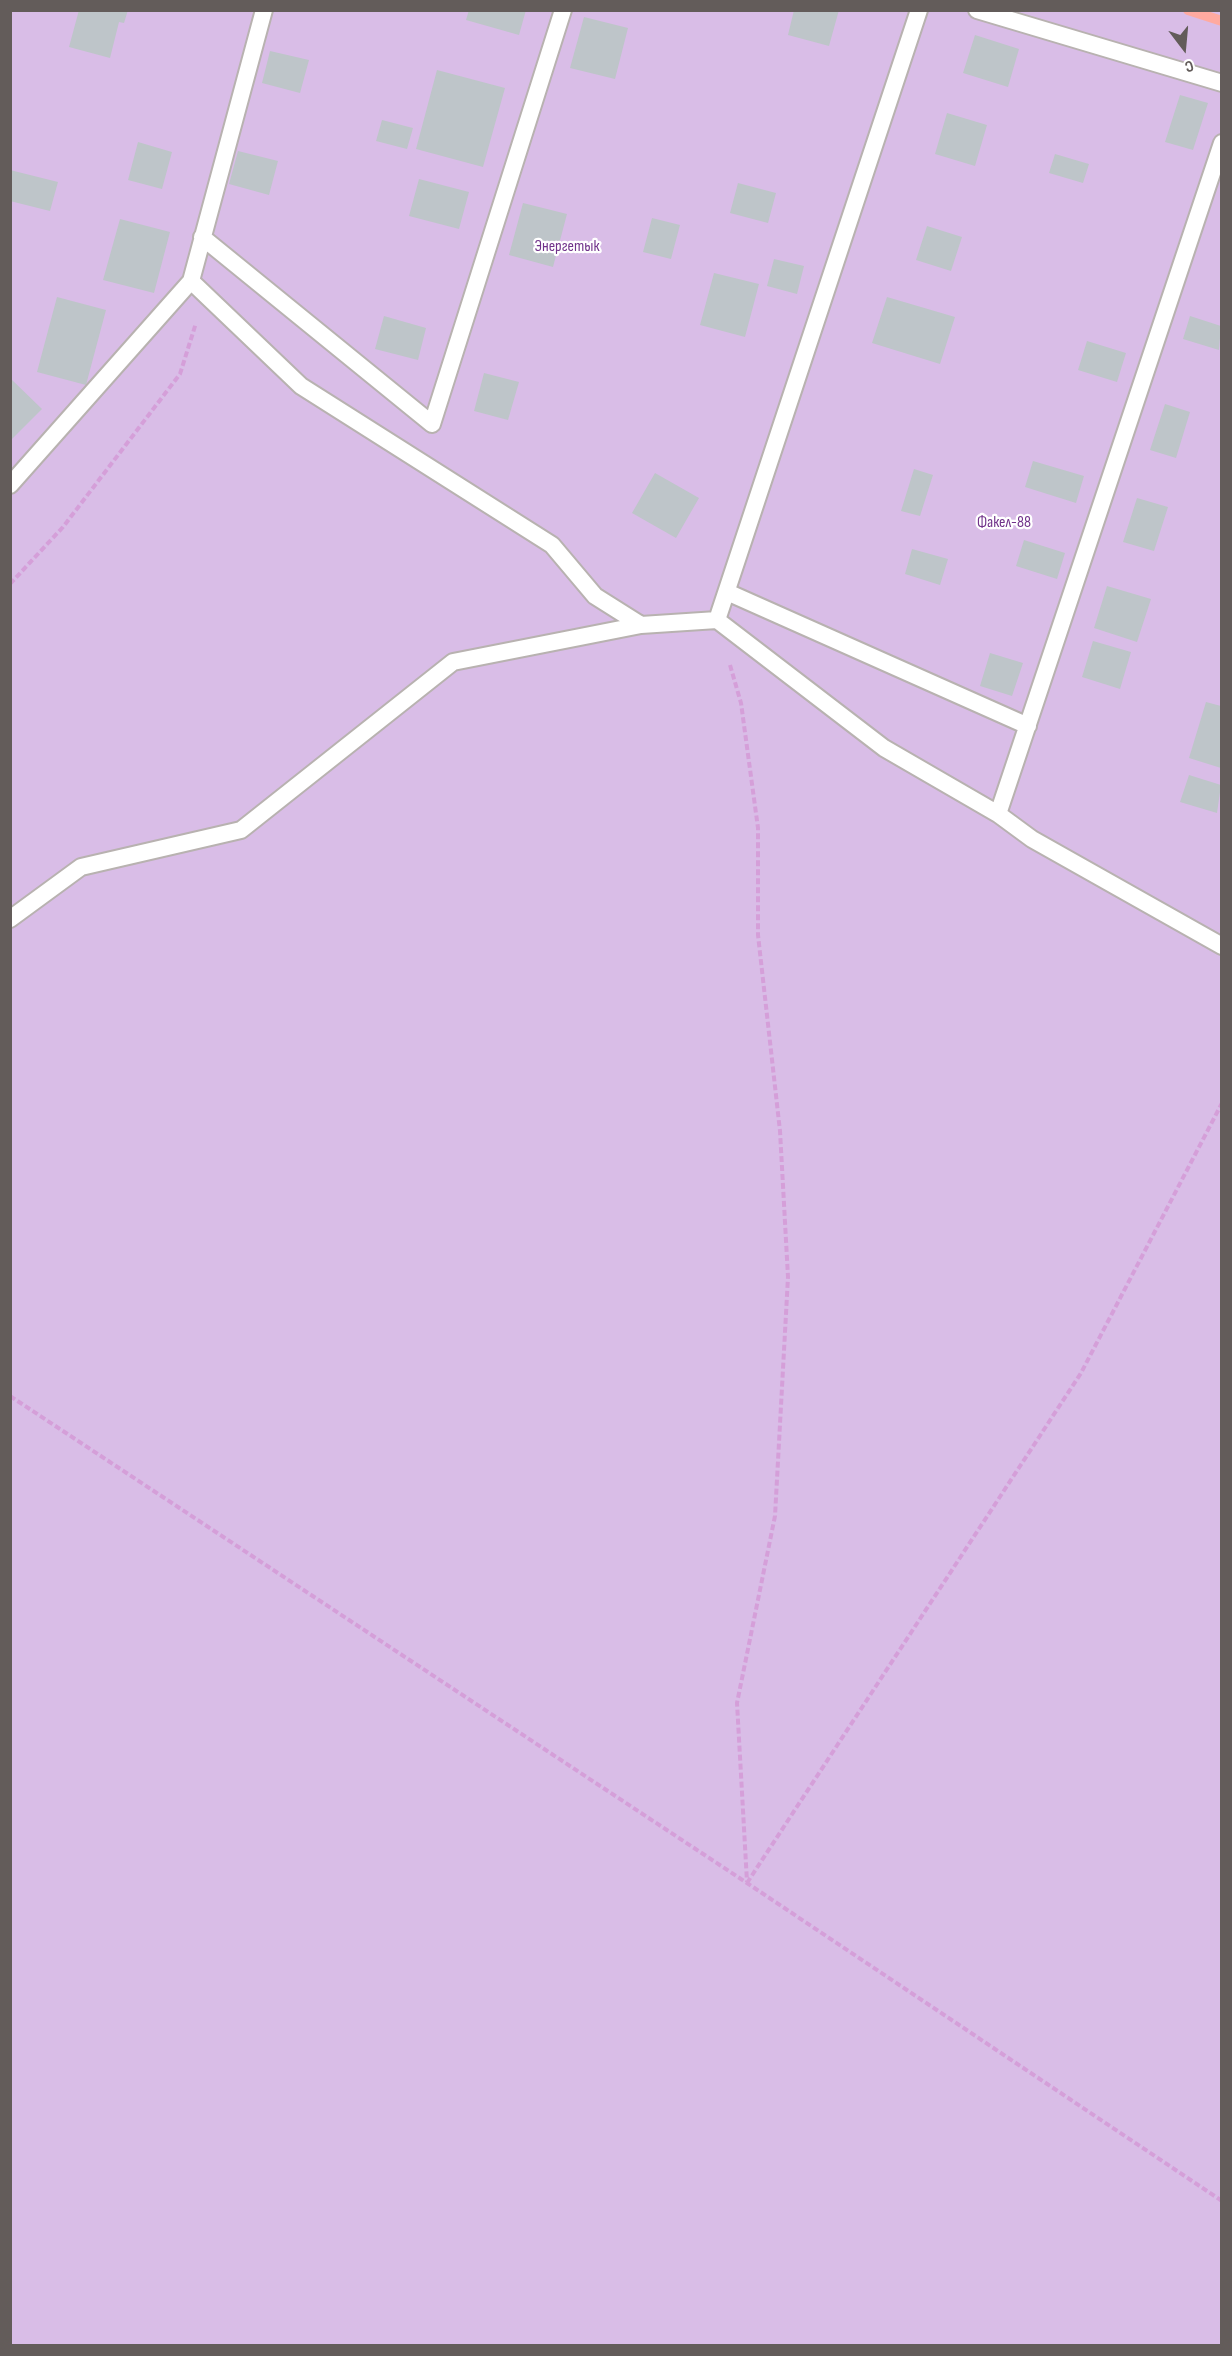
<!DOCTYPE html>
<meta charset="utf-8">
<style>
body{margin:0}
#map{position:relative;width:1232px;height:2356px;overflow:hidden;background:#e2e8ee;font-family:"Sofia Sans Condensed",sans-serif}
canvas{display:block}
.frame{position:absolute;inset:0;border:12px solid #635c5a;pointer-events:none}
.north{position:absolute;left:1154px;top:18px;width:60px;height:60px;-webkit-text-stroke:4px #fff;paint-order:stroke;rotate:164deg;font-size:16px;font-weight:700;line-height:24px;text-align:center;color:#635c5a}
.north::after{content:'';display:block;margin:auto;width:21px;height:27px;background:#635c5a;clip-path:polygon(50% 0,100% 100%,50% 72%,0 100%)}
</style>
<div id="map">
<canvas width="1232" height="2356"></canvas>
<div class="frame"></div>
<div class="north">С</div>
</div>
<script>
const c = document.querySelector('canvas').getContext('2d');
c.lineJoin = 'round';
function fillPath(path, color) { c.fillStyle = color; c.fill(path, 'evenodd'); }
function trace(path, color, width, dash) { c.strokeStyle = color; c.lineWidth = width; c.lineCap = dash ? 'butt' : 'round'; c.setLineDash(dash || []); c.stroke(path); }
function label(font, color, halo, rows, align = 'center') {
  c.font = font + ' "Sofia Sans Condensed",sans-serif'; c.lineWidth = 4.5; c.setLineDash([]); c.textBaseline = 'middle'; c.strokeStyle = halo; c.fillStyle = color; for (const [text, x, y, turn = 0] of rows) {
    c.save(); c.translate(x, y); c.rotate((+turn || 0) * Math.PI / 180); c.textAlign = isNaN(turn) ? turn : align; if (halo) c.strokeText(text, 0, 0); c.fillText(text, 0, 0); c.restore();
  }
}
fillPath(new Path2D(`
 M 11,11 L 1221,11 L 1221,2345 L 11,2346 Z`), '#d9bde7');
trace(new Path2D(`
 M 1188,10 L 1222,21`), '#ffaaa0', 10);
fillPath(new Path2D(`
 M 79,10 L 128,10 L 124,23 L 119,22 L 110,58 L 69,47 Z
 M 469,10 L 526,10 L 519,35 L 466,20 Z
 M 794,10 L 839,10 L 829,46 L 788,35 Z
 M 584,17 L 628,28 L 615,79 L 570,68 Z
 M 975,35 L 1019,49 L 1008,87 L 963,73 Z
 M 270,51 L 309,60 L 300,93 L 262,83 Z
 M 437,70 L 505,88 L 483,167 L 416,149 Z
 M 1180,95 L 1208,103 L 1193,150 L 1165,142 Z
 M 947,113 L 987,125 L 975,166 L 935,154 Z
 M 382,120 L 413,128 L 407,149 L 376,141 Z
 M 138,142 L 172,152 L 162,189 L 128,180 Z
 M 238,151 L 278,161 L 269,195 L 229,184 Z
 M 1055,154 L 1089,164 L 1083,183 L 1049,173 Z
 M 10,170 L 58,182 L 50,211 L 10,201 Z
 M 419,179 L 469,192 L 459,229 L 409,216 Z
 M 738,183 L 776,193 L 768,223 L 730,213 Z
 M 523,203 L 567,214 L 553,267 L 509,255 Z
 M 652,218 L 680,225 L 671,259 L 643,252 Z
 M 120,219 L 170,232 L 154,293 L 103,280 Z
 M 927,226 L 962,237 L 951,271 L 916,260 Z
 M 774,259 L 804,266 L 797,294 L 767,286 Z
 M 714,273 L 759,284 L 745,337 L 700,325 Z
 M 57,297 L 106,310 L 86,385 L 37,372 Z
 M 887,297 L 955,317 L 940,364 L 872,343 Z
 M 384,316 L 426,328 L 418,360 L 375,349 Z
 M 1190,316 L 1221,326 L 1219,350 L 1183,339 Z
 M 1087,341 L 1126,353 L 1117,382 L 1078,370 Z
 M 484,373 L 519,382 L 508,420 L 474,411 Z
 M 10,378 L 42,409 L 10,441 Z
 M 1165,404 L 1190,412 L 1176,458 L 1150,450 Z
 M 1033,461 L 1084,476 L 1076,503 L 1025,487 Z
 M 914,469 L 933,475 L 920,516 L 901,511 Z
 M 655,473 L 699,498 L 676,538 L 632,513 Z
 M 1137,498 L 1168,507 L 1154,551 L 1123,542 Z
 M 1024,540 L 1065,553 L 1057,579 L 1016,566 Z
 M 912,549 L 948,559 L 940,585 L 905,574 Z
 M 1107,586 L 1151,599 L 1137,642 L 1094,628 Z
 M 1093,641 L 1131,652 L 1120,689 L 1082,677 Z
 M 990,653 L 1023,663 L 1012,696 L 980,686 Z
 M 1206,702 L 1221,706 L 1221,768 L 1189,758 Z
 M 1189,775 L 1221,785 L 1217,813 L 1180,802 Z`), '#bec5c9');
const service = new Path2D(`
 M 977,10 L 1222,83
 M 202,237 L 432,424 L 563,10
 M 191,281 L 264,10
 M 10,485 L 191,281 L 301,386 L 552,545 L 595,596 L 641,625 L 717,620 L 884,748 L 998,814 L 1032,839 L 1222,946
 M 727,592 L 1028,726
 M 717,620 L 919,10
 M 998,814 L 1222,143
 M 10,919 L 81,867 L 241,830 L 453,662 L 641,625`);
trace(service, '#b8b2b0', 20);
trace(new Path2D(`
 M 10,584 L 63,527 L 180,374 L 196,323
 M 730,665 L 741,703 L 758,828 L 758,935 L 780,1131 L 788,1277 L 775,1516 L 737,1703 L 747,1882
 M 10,1396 L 747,1883 L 1222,2201
 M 747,1883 L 1081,1373 L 1222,1103`), '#d59fd9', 4, [6, 3]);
trace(service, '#fff', 16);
label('16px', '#71338a', '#fff', [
 ["Энергетык",567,247],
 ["Факел-88",1004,523]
]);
</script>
